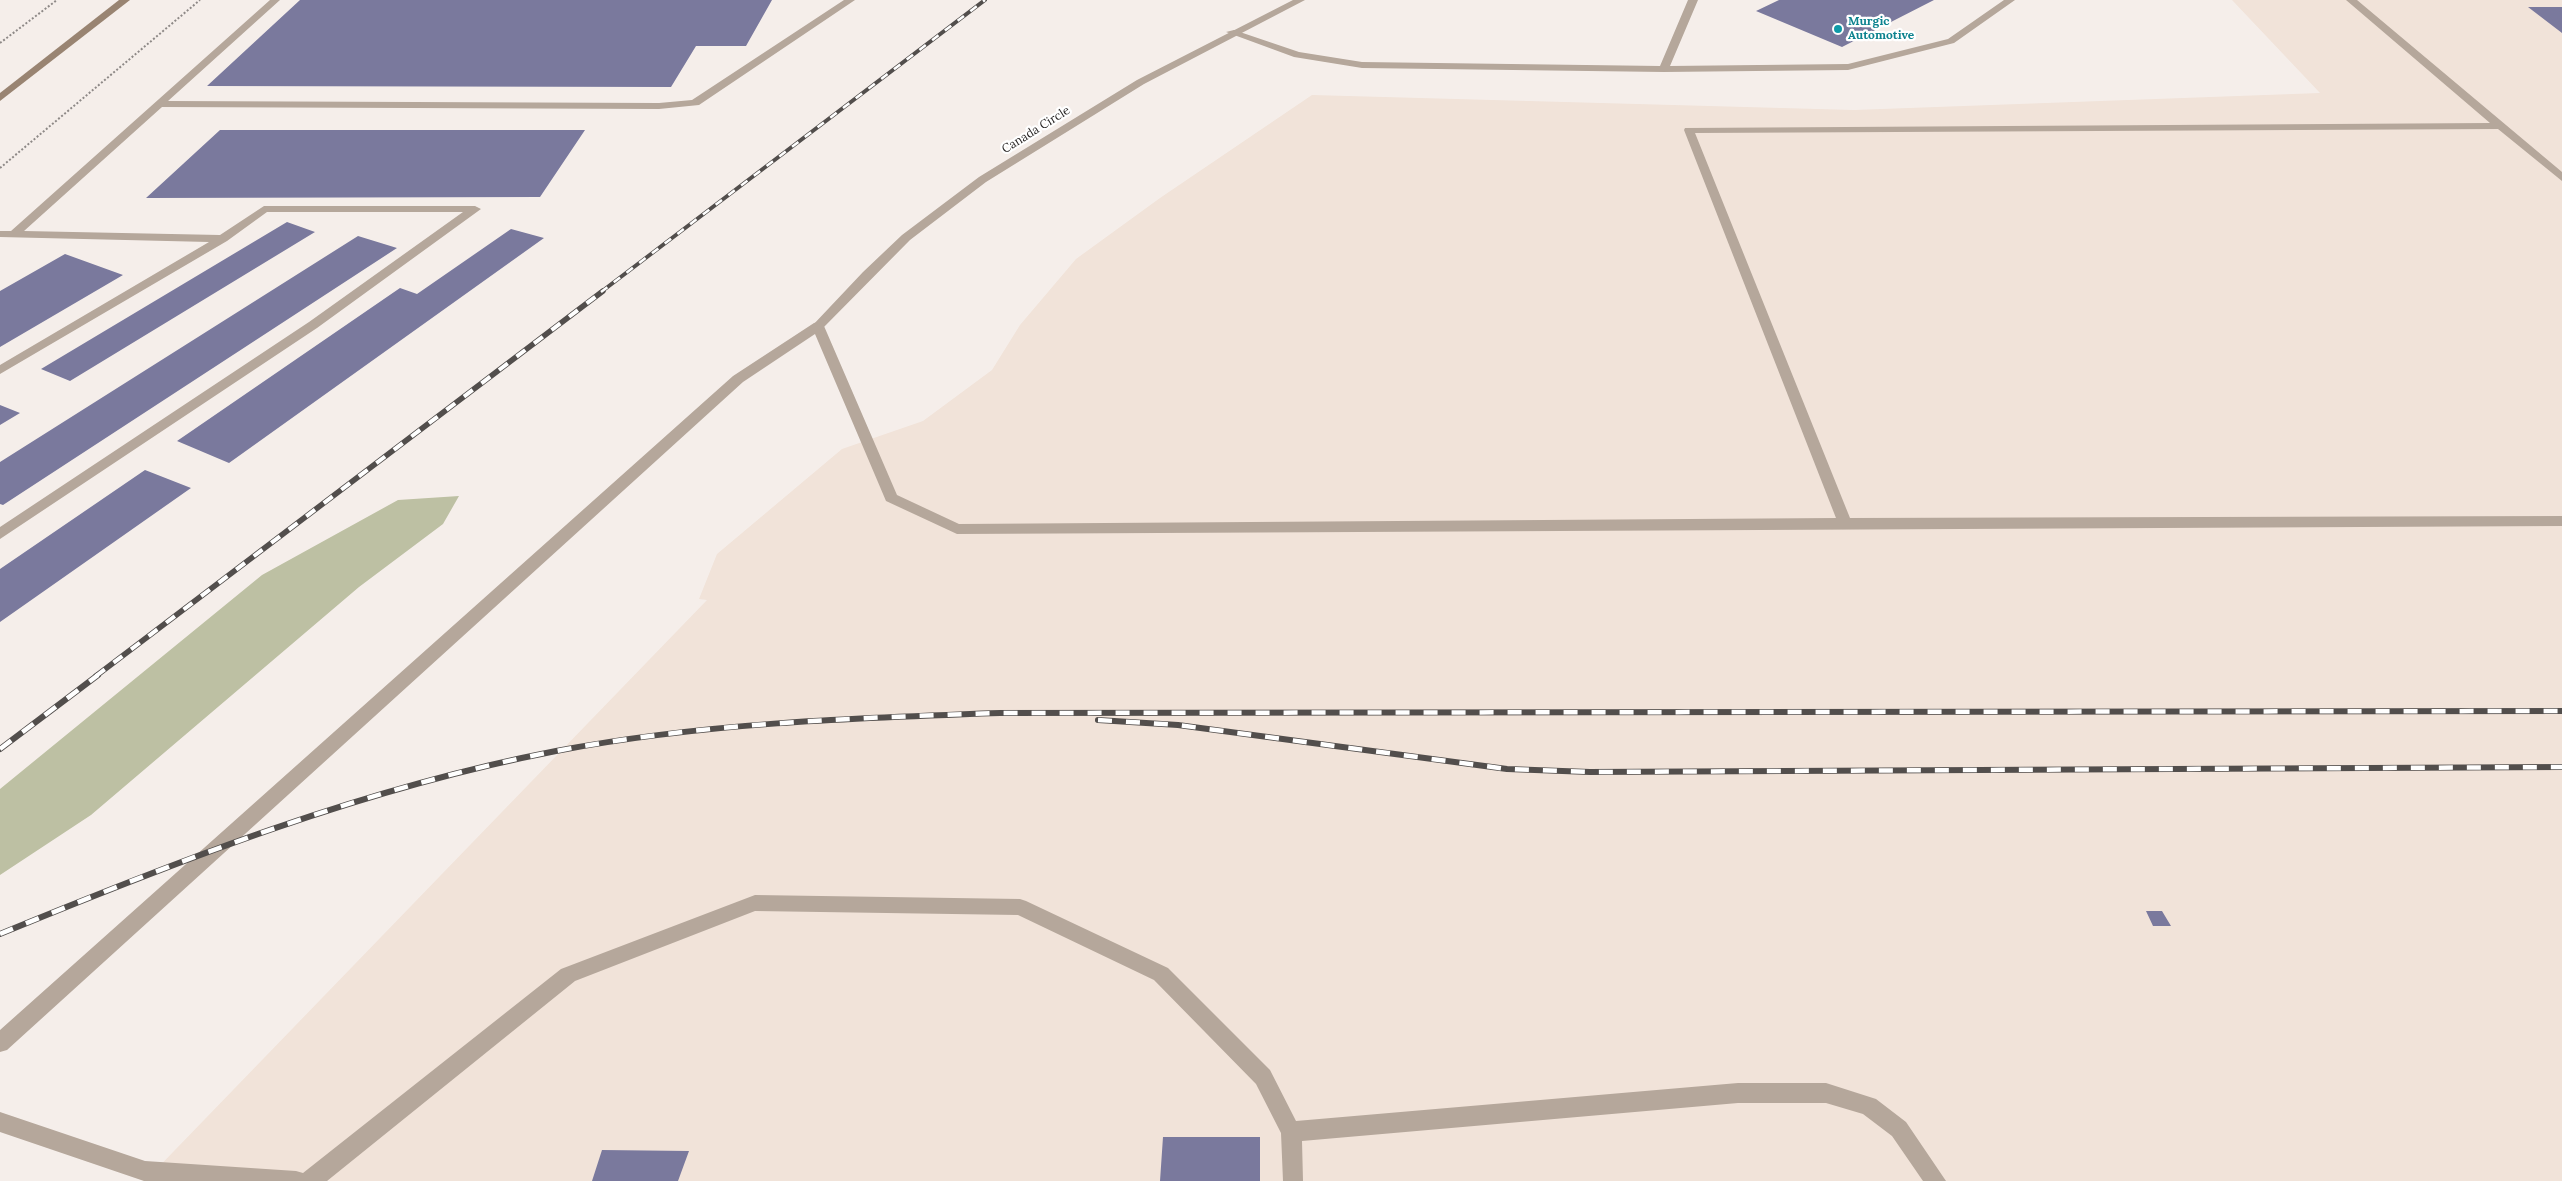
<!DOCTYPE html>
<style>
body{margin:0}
canvas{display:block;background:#f5eeea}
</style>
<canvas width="2562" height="1181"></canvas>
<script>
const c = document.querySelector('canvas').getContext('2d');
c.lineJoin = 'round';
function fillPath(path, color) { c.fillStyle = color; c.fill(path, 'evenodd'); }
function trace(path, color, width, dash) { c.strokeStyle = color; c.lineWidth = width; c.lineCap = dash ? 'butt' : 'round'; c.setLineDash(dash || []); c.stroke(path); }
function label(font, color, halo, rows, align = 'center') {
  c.font = font + ' Lora,serif'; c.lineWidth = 4.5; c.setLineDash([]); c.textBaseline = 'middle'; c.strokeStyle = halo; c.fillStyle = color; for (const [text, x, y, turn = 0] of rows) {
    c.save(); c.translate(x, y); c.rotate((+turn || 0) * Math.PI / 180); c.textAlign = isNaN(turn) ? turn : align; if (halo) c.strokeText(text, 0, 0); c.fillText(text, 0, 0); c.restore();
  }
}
fillPath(new Path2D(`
 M 2232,0 L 2562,0 L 2562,1181 L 145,1181 L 707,600 L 699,599 L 717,554 L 842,449 L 923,421 L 992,370 L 1020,325 L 1076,259 L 1160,198 L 1312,95 L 1854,110 L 2320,93 Z`), '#f1e3d9');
fillPath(new Path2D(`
 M 459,496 L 443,524 L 359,587 L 91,815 L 0,875 L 0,789 L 262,575 L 398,500 Z`), '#bdc0a3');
fillPath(new Path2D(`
 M 300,0 L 772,0 L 746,46 L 696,46 L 671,87 L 207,86 Z
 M 1779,0 L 1934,0 L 1842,47 L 1756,11 Z
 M 2528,7 L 2562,7 L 2562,33 Z
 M 220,130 L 585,130 L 540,197 L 146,198 Z
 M 287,222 L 315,232 L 70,381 L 41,369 Z
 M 511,229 L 544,238 L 229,463 L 177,441 L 400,288 L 417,294 Z
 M 358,236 L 397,248 L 3,505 L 0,504 L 0,462 Z
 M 65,254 L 123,275 L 0,347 L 0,291 Z
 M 0,405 L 20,413 L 0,425 Z
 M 145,470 L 191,488 L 0,622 L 0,569 Z
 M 2146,911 L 2162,911 L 2171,926 L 2153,926 Z
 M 1163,1137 L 1260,1137 L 1260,1181 L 1160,1181 Z
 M 602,1150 L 689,1151 L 678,1181 L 592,1181 Z`), '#7a799d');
trace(new Path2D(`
 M 0,43 L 57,0
 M 0,168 L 200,0`), '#8e8987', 2, [2, 2]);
fillPath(new Path2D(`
 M 270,0 L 280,0 L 168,101 L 659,103 L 692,100 L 844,0 L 855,0 L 699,105 L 659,109 L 162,107 L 24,231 L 220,235 L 264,206 L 475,206 L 481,209 L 317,328 L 0,539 L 0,527 L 309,322 L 463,212 L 267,212 L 227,241 L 0,374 L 0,365 L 209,242 L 0,237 L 0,231 L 11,231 Z
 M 1688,0 L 1698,0 L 1670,66 L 1848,64 L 1948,39 L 2004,0 L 2015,0 L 1954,43 L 1848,70 L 1664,72 L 1362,68 L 1294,57 L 1226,32 L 1234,30 L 1299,52 L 1362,62 L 1660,66 Z
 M 2346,0 L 2357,0 L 2562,172 L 2562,181 L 2498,129 L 1695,133 L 1850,518 L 2562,516 L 2562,526 L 957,534 L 886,501 L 815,334 L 743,382 L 7,1050 L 0,1052 L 0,1030 L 733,376 L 814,323 L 818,322 L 824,326 L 897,495 L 959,524 L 1836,518 L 1684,130 L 1685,128 L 2490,123 Z
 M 755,895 L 1020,899 L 1026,901 L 1168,968 L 1270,1070 L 1296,1121 L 1738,1083 L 1826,1083 L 1876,1099 L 1906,1122 L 1946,1181 L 1923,1181 L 1892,1136 L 1863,1114 L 1826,1103 L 1738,1103 L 1302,1141 L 1303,1181 L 1283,1181 L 1281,1133 L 1256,1084 L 1154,980 L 1018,915 L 755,911 L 575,981 L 327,1181 L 144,1181 L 0,1132 L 0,1112 L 145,1161 L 296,1171 L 303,1173 L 561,969 Z`), '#b5a79b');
fillPath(new Path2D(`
 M 1293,0 L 1305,0 L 1144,84 L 986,182 L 910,240 L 822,329 L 818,330 L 812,326 L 863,272 L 902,235 L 979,177 L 1137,80 Z`), '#b5a79b');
fillPath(new Path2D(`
 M 119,0 L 130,0 L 0,101 L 0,93 Z`), '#998472');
const railFar2 = new Path2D(`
 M 601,292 L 985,0`);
const railFar1 = new Path2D(`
 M 96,676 L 603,291`);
const rail = new Path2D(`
 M 1098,720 L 1178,725 L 1507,769 L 1590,772 L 2562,767
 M 0,749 L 98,675
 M 0,934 C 180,860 364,788 556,751 C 703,723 851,718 1000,713 L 2562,711`);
trace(railFar2, '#524e4c', 4);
trace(railFar1, '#524e4c', 5.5);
trace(rail, '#524e4c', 6);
trace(railFar2, '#fff', 2.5, [8]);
trace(railFar1, '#fff', 4, [11]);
trace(rail, '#fff', 4.5, [14]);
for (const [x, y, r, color] of [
 [1838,29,5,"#0f9aa8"]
]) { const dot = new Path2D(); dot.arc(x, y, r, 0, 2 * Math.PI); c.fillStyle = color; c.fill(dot); trace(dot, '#fff', 2); }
label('bold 12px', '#0d838f', '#fff', [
 ["Murgic",1848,22],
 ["Automotive",1848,36]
], 'left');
label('12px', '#242120', '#fff', [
 ["Canada Circle",1036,130,-32]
]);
</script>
